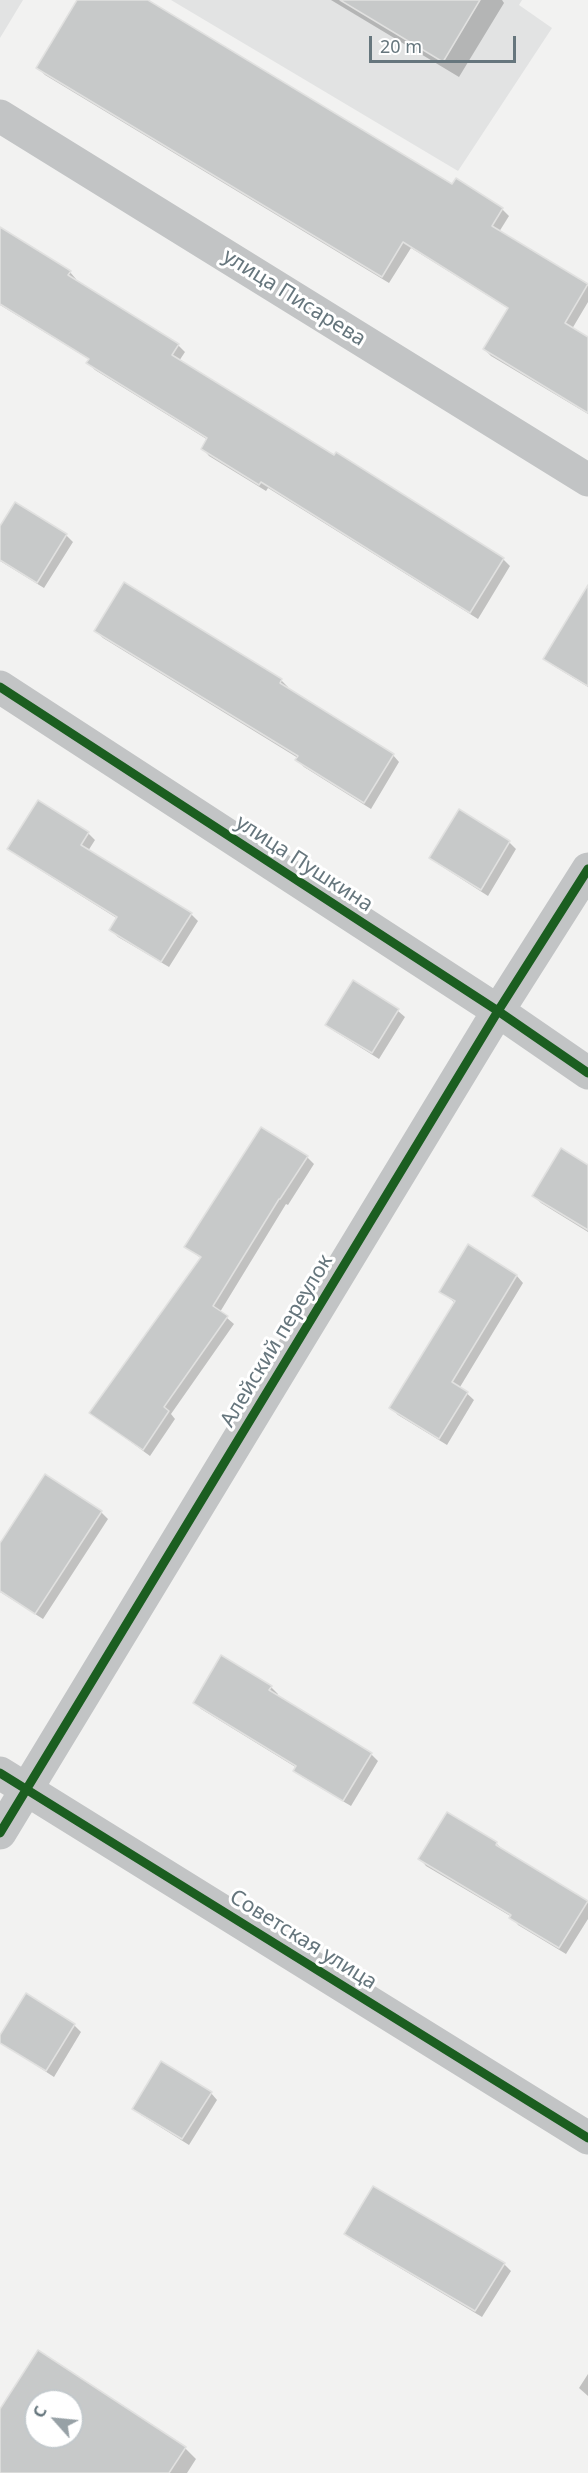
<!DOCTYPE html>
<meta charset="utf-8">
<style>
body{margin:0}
#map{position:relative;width:588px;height:2473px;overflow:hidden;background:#f2f2f1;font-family:"Noto Sans",sans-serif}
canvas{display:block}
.north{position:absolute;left:24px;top:2389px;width:60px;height:60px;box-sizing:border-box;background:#fff;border:2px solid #c2c8cb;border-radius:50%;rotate:297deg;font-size:16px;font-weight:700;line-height:24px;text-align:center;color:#66767d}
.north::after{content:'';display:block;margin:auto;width:21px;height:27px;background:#97a1a6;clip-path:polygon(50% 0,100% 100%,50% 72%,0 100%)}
.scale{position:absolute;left:369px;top:36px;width:147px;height:27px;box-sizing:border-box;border:3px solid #66767d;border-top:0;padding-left:8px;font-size:18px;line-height:21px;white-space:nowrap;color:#66767d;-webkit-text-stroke:4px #fff;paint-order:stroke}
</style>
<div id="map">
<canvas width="588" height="2473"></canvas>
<div class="north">С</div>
<div class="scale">20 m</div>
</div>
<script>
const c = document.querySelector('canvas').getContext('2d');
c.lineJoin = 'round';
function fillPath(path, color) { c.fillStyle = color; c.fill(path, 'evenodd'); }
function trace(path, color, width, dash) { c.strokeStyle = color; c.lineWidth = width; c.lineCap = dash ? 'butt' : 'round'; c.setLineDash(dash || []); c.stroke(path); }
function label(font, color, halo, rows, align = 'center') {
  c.font = font + ' "Noto Sans",sans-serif'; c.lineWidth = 6; c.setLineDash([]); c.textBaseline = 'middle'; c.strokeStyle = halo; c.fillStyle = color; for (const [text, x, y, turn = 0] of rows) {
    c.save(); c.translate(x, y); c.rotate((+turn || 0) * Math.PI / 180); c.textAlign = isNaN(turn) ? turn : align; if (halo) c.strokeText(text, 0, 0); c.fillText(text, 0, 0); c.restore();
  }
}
fillPath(new Path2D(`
 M 0,0 L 23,0 L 0,38 Z
 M 171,0 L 522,0 L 519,5 L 552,28 L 458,171 Z`), '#e2e3e3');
fillPath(new Path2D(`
 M 79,0 L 145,0 L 452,186 L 502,209 L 509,216 L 499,232 L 588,286 L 588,302 L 572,329 L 588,339 L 588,414 L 491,356 L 484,349 L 509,309 L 411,248 L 389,283 L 45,75 L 38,68 Z
 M 331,0 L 502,0 L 504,3 L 459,77 Z
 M 0,229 L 70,272 L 76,279 L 75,281 L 178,345 L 185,352 L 179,361 L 335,457 L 337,454 L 503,559 L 510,566 L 478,619 L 268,488 L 266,491 L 209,456 L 203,449 L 208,440 L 95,370 L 88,363 L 90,360 L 0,305 Z
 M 0,529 L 66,535 L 73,542 L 44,588 L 0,561 Z
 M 588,611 L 588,687 L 552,665 L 545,658 Z
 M 96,631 L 281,680 L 288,687 L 287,689 L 393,755 L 399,762 L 371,809 L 304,767 L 297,760 L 298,758 L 103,638 Z
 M 38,802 L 88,833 L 95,840 L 88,851 L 191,914 L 198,921 L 169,967 L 118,937 L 111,930 L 118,919 L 16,855 L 9,848 Z
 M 509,842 L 516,849 L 488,896 L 438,864 L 431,858 Z
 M 353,982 L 398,1011 L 405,1017 L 379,1059 L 334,1031 L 327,1024 Z
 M 307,1157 L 314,1164 L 288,1205 L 286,1204 L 220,1312 L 234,1324 L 171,1414 L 175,1419 L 150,1456 L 91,1413 L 202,1259 L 186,1247 Z
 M 588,1166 L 588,1232 L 541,1203 L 534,1196 Z
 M 468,1246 L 517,1276 L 523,1283 L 460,1387 L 474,1400 L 447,1445 L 398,1415 L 391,1408 L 455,1303 L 441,1291 Z
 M 45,1476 L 101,1512 L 108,1519 L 43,1619 L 0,1592 L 0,1545 Z
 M 222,1657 L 271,1687 L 278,1694 L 277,1696 L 371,1754 L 378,1761 L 351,1806 L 302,1777 L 295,1770 L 297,1768 L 201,1709 L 195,1702 Z
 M 496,1843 L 503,1850 L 588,1903 L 588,1919 L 566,1954 L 518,1925 L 512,1917 L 426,1866 L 420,1859 Z
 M 74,2025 L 81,2032 L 54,2077 L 0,2042 L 0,2038 Z
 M 211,2093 L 217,2100 L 189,2145 L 141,2115 L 134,2108 Z
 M 346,2233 L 504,2264 L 511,2271 L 482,2317 L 353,2240 Z
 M 38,2352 L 185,2448 L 196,2459 L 187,2473 L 0,2473 L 0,2411 ZM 36,2401 L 72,2401 L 72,2437 L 36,2437 Z
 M 588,2374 L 588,2396 L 579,2388 Z`), '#0003');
const building = new Path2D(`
 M 77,0 L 148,0 L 452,184 L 456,178 L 503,208 L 492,226 L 588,284 L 565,323 L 588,337 L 588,413 L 483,349 L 508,308 L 403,242 L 382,277 L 36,68 Z
 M 340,0 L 480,0 L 443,62 Z
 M 0,227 L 71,271 L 68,275 L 179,344 L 172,355 L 334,455 L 336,452 L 504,558 L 470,613 L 261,482 L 259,485 L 201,449 L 207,438 L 86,363 L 89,359 L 0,304 Z
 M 15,502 L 67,534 L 37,583 L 0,560 L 0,526 Z
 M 124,582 L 282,679 L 280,683 L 394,754 L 364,803 L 295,760 L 298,756 L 94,631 Z
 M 588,585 L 588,686 L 543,659 Z
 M 38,800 L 89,832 L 81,845 L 192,913 L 161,962 L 109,930 L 117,917 L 7,849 Z
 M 459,809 L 510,841 L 481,890 L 429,858 Z
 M 353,980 L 399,1009 L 372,1053 L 325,1025 Z
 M 261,1127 L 308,1156 L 280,1199 L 279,1199 L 213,1306 L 228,1316 L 164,1407 L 169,1411 L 143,1450 L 89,1413 L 201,1257 L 184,1247 Z
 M 561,1148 L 588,1165 L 588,1230 L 532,1196 Z
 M 468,1244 L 517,1275 L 452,1382 L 468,1392 L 439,1439 L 389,1408 L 455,1301 L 439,1292 Z
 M 45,1474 L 102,1511 L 35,1614 L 0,1591 L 0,1543 Z
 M 221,1655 L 272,1686 L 269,1690 L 372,1753 L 343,1801 L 293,1771 L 296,1766 L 193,1703 Z
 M 447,1812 L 497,1842 L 496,1845 L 588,1901 L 559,1948 L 509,1918 L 511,1915 L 418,1859 Z
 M 26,1993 L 75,2024 L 46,2071 L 0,2043 L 0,2035 Z
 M 161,2061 L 212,2092 L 182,2139 L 132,2109 Z
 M 373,2186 L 505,2263 L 475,2311 L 344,2234 Z
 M 38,2350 L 186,2447 L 169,2473 L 0,2473 L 0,2409 ZM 36,2401 L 72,2401 L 72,2437 L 36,2437 Z`);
fillPath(building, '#c7c9c9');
trace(building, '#e1e1e0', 1.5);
trace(new Path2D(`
 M 0,116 L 588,480
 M 0,687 L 498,1011 L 588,1073
 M 0,1773 L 588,2138
 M 0,1833 L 498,1011 L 588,869`), '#c2c4c5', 33);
trace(new Path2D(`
 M 0,687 L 498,1011 L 588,1073
 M 0,1773 L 588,2138
 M 0,1833 L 498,1011 L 588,869`), '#1b5e20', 9);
label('21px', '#66767d', '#fff', [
 ["улица Писарева",294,298,32],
 ["улица Пушкина",304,864,33],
 ["Алейский переулок",277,1341,-59],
 ["Советская улица",303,1940,32]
]);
</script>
